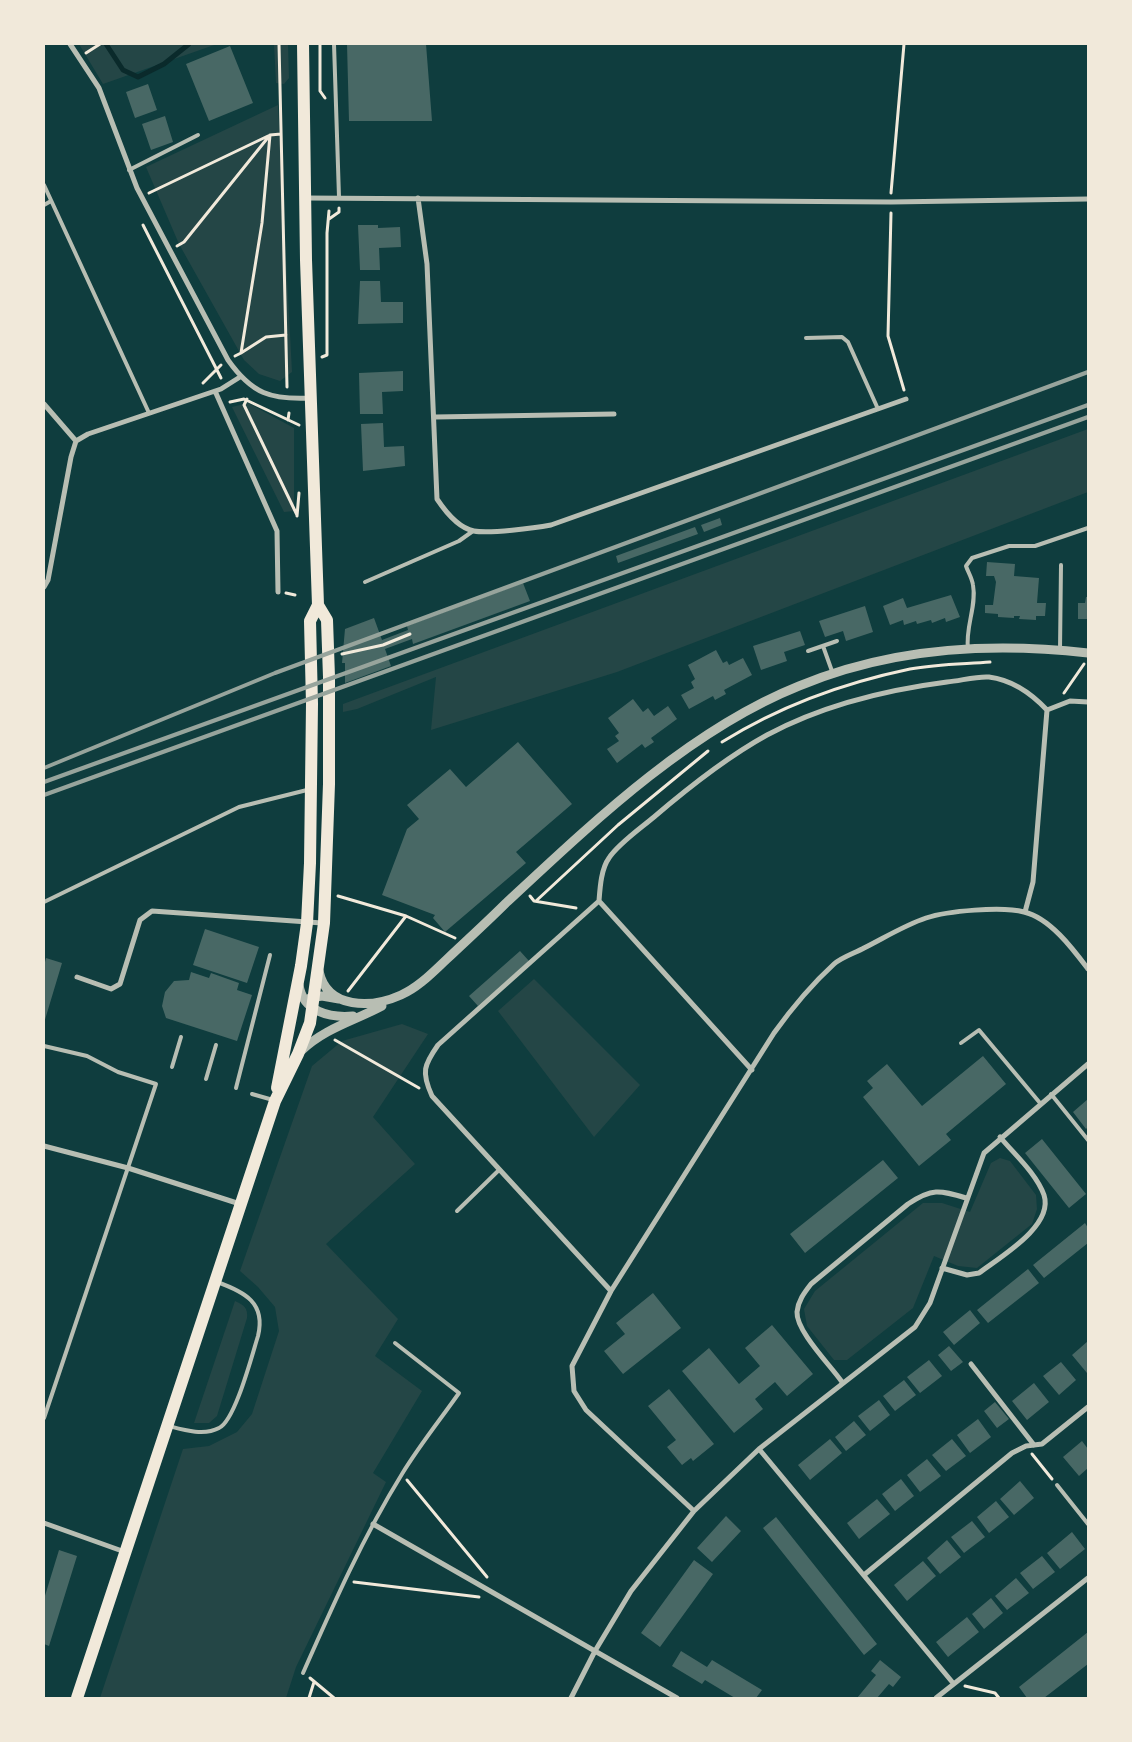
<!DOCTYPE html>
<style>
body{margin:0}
#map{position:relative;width:1132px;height:1742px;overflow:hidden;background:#0f3d3e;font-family:"Noto Sans",sans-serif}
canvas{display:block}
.frame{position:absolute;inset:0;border:45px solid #f1e9da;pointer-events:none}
</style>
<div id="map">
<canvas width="1132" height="1742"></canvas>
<div class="frame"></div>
</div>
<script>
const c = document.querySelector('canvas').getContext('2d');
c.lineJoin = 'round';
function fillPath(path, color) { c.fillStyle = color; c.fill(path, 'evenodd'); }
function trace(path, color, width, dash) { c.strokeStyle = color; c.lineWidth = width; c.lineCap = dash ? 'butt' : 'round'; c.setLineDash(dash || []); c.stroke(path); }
fillPath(new Path2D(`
 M 79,44 L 217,44 L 103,84 Z
 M 274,44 L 288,44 L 289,78 L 284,84 L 276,83 Z
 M 278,105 L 292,372 L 280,381 L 259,374 L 244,360 L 179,244 L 146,167 Z
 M 248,403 L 294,428 L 294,511 L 284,512 L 232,407 Z
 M 1088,429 L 1088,492 L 617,672 L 431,730 L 436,677 L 357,709 L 343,712 L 343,704 Z
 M 534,979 L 640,1085 L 594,1137 L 498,1011 Z
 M 402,1024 L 428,1034 L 373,1117 L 415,1164 L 326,1244 L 398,1319 L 375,1356 L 422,1391 L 373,1473 L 386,1482 L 296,1667 L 286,1698 L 100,1698 L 183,1449 L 209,1446 L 237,1432 L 252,1414 L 279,1331 L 275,1307 L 258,1287 L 240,1271 L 312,1066 L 342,1041 Z
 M 1000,1158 L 1010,1161 L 1036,1195 L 1037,1209 L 1032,1224 L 977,1268 L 958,1266 L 934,1256 L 913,1308 L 847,1360 L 834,1360 L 807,1326 L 804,1309 L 815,1291 L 923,1203 L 942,1203 L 970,1212 L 991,1163 Z
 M 235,1301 C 244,1305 248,1308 247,1318 L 217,1416 L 209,1423 L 194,1423 Z`), '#244646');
trace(new Path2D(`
 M 106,44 L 123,70 L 138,77 L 164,64 L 189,44`), '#0a2a2b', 5);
fillPath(new Path2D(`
 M 347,44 L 426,44 L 432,121 L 349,121 Z
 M 230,46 L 253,103 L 209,121 L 186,64 Z
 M 148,84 L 157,110 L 135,118 L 126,92 Z
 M 165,116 L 173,142 L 151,150 L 142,124 Z
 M 358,225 L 378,225 L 378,228 L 400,227 L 401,247 L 379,248 L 380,270 L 360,270 Z
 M 360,281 L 380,281 L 381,302 L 403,302 L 403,323 L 358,324 Z
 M 403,371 L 403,391 L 382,392 L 383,414 L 360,414 L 359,373 Z
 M 383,423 L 384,447 L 404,446 L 405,466 L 363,471 L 361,424 Z
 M 720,518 L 722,525 L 704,532 L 701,525 Z
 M 695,527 L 698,534 L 618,563 L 616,556 Z
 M 987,562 L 1015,564 L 1014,576 L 1039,578 L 1037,603 L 1046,603 L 1045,616 L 1036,616 L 1036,620 L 1019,619 L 1020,616 L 1014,616 L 1014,618 L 998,617 L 998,614 L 985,613 L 985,605 L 993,605 L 996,582 L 994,576 L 986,576 Z
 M 523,583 L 530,601 L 413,644 L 412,639 L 385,649 L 391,666 L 345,683 L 345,663 L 342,663 L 345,629 L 374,618 L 382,640 L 408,630 L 407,626 Z
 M 951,595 L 960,617 L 946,622 L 945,618 L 932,623 L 931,620 L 917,624 L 916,621 L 904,625 L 903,620 L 890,625 L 883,606 L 903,598 L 907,608 Z
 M 1086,597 L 1088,597 L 1088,619 L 1078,619 L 1078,603 L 1085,603 Z
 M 865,606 L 873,632 L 846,641 L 843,631 L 825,637 L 819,621 Z
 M 800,631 L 805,645 L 784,652 L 787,661 L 761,670 L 753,646 Z
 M 716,650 L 723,663 L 727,661 L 729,665 L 743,658 L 752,675 L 724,690 L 726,694 L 715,700 L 713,696 L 689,709 L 681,695 L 694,688 L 691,682 L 695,679 L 688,665 Z
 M 633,699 L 643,712 L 648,708 L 654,716 L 668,706 L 677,719 L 651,738 L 654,742 L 645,748 L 642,744 L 617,763 L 607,749 L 619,741 L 615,736 L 619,733 L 608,718 Z
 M 518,742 L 572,804 L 516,852 L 526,863 L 445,932 L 433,918 L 435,915 L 382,895 L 407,829 L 419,819 L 407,805 L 450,769 L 466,787 Z
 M 205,929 L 259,947 L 247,983 L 193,965 Z
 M 520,951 L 529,961 L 478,1006 L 469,996 Z
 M 46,958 L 62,963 L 44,1023 L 44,966 Z
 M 191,972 L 209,978 L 211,973 L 239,983 L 237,990 L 252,995 L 237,1041 L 166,1018 L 162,1006 L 165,992 L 174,981 L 189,980 Z
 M 983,1056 L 1006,1084 L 946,1134 L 951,1140 L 919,1166 L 863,1097 L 873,1088 L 867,1081 L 887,1064 L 922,1106 Z
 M 1088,1099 L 1088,1127 L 1086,1129 L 1073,1112 Z
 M 1042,1139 L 1086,1194 L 1069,1208 L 1025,1153 Z
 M 883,1160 L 898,1178 L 805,1253 L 790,1234 Z
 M 1085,1223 L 1088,1228 L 1088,1243 L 1044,1278 L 1033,1265 Z
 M 1028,1269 L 1039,1283 L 988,1323 L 977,1310 Z
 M 653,1293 L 681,1328 L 623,1374 L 604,1351 L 625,1334 L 616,1323 Z
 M 970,1310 L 980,1323 L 954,1345 L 943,1332 Z
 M 772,1325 L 813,1374 L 787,1396 L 775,1382 L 755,1399 L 763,1409 L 734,1433 L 682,1371 L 709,1348 L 739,1384 L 760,1366 L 745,1348 Z
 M 1088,1341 L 1088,1372 L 1087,1373 L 1072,1355 Z
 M 949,1346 L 963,1362 L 951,1371 L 938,1355 Z
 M 929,1360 L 942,1376 L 920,1393 L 907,1377 Z
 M 1061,1362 L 1076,1380 L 1059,1395 L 1043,1376 Z
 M 904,1380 L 916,1395 L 895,1411 L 883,1396 Z
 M 1034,1383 L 1049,1402 L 1027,1420 L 1012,1401 Z
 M 669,1389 L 714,1444 L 693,1461 L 691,1458 L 682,1465 L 667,1447 L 676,1440 L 648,1406 Z
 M 879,1400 L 890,1415 L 870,1431 L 858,1416 Z
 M 995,1402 L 1009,1419 L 997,1428 L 984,1411 Z
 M 978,1419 L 991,1437 L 970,1453 L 957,1435 Z
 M 854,1421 L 866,1435 L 846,1451 L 835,1437 Z
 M 830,1439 L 842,1453 L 810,1480 L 798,1465 Z
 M 952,1439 L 966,1456 L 946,1471 L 932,1455 Z
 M 1082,1441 L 1088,1449 L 1088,1468 L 1079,1476 L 1063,1457 Z
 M 927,1459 L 941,1476 L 920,1492 L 907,1475 Z
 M 901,1479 L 914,1496 L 895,1511 L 882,1494 Z
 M 1020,1481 L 1034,1498 L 1014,1515 L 1000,1499 Z
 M 877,1499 L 890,1514 L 859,1539 L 847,1523 Z
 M 996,1501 L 1009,1517 L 989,1533 L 977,1517 Z
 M 726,1516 L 741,1531 L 712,1562 L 697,1548 Z
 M 776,1517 L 877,1644 L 864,1655 L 763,1528 Z
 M 972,1521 L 985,1537 L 964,1553 L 951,1537 Z
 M 1072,1532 L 1085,1549 L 1060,1569 L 1047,1553 Z
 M 947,1540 L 961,1557 L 940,1574 L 927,1558 Z
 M 59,1550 L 77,1556 L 49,1646 L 44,1644 L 44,1599 Z
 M 1042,1556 L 1055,1572 L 1033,1589 L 1020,1573 Z
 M 694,1560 L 713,1574 L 660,1647 L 641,1633 Z
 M 923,1561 L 936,1576 L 907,1601 L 894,1585 Z
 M 1016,1578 L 1029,1593 L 1007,1610 L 995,1596 Z
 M 991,1598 L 1003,1613 L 984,1629 L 972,1614 Z
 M 967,1617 L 979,1632 L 948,1657 L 936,1642 Z
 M 1088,1632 L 1088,1664 L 1044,1698 L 1027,1698 L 1019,1687 Z
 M 681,1651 L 707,1667 L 712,1660 L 762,1690 L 756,1698 L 735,1698 L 705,1680 L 702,1684 L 672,1666 Z
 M 880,1660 L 901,1677 L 893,1687 L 889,1684 L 877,1698 L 857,1698 L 876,1675 L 871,1671 Z`), '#486865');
trace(new Path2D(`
 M 279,44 L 287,387
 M 320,44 L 320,91 L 325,98
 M 86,53 L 100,44
 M 149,193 L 268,136
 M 891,193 L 904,44
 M 891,213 L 888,336 L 904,390
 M 329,219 L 339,212 L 339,208
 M 143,225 L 221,378
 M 177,246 L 184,242 L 270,135 L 281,134
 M 241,353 L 266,337 L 286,335
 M 235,356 L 241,353 L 262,223 L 270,135
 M 322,357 L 327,355 L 327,233 L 329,211
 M 203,383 L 221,365
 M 247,399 L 244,405 L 297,515
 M 230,402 L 244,399 L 299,425
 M 288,420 L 289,413
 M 297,516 L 299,493
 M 286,593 L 295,595
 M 342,654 L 383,645 L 410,634
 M 1064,693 L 1084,664
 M 722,742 C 780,706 843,683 910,669 C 936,664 964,664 990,662
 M 338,896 L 406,916 L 455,938
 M 530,896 L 534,901 L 576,908
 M 536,901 L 618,825 L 708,751
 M 348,991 L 406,916
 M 335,1040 L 419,1088
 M 1032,1454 L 1052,1479
 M 407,1480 L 487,1577
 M 354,1582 L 479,1597
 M 310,1678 L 334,1698
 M 965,1686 L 995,1693 L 999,1698
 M 309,1698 L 314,1682`), '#f1e9da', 3);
trace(new Path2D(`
 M 334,44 L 339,197
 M 129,170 L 198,135
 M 44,185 L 149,413
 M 44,205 L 51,201
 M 806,338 L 842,337 L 848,342 L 878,409
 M 365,582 L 459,541 L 473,531
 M 823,646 L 833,674
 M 968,649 C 965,627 977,606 973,585 C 972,578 968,572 966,566 L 972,558 L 1009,546 L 1035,546 L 1088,528
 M 1060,650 L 1061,565
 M 808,651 L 837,641
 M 44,902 L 239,807 L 307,790
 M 961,1043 L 979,1030 L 1040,1103
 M 44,1046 L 87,1056 L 118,1072 L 156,1084 L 44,1418
 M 172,1067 L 181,1037
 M 206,1079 L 216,1045
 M 236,1088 L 270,955
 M 252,1094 L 273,1100
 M 1051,1094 L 1088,1140
 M 457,1211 L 499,1170
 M 169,1426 C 184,1430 204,1436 219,1428 C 235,1421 252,1355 258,1336 C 266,1303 245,1292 217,1282
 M 1057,1485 L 1088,1524
 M 303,1673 C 333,1605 363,1537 402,1474 C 419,1446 440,1420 459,1393 L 395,1343`), '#b8beb3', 4);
trace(new Path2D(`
 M 70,44 L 99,88 L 137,188 L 228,360 C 252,394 271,400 311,398
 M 306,198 L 891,202 L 1088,199
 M 418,198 L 427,264 L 437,499 C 445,511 458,528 474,531 C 489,534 535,528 551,525 L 906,399
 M 215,391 L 277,531 L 278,592
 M 44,404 L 76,441
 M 435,417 L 614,414
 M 44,587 L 48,580 L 71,457 L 76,441 L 88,434 L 221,389 L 240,377
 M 1047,710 L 1070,701 L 1088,702
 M 599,901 C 600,888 601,869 609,858 C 618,844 641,828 654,817 C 689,787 727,757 767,735 C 823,705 885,690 947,682 C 960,681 976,676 989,677 C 1012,680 1031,693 1047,710
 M 599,901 L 438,1045 C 424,1065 421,1072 432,1096 L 611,1291
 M 599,901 L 752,1070
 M 1025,912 L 1033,882 L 1047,710
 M 77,977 L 111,989 L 120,984 L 140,920 L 152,911 L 322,923
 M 44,1146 L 128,1168 L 240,1204
 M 942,1268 L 967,1275 L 979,1273 C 1000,1257 1054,1226 1044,1195 C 1036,1173 1014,1154 1000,1137
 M 971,1364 L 1034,1445
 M 842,1382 C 831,1366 796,1331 797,1312 C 798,1301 804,1293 811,1284 L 908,1204 C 932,1188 939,1190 966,1198
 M 759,1449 L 953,1683
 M 694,1511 L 586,1410 L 574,1391 L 572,1366 L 611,1291 L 774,1033 C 792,1008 811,985 834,964 C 842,957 855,953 864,948 C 884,938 905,925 926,918 C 947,911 1002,906 1024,912 C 1050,918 1073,949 1088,969
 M 44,1523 L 125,1552
 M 373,1524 L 677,1698
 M 864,1575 L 1012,1453 L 1026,1446 L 1042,1444 L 1088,1407
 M 571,1698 L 595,1651 L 631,1591 L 694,1511 L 759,1449 L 915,1327 L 930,1303 L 984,1153 L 1088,1064
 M 936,1698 L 1088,1578`), '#b8beb3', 5);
trace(new Path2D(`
 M 319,971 C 327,1010 372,1008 401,995 C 419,987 433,972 447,959 C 467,940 487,922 506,903 C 592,823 689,730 799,686 C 890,648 992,642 1088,653
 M 299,985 C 303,1012 330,1018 353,1016
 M 310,998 L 322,996 L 339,999
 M 301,1051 C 325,1028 354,1021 382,1006`), '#b8beb3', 9);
trace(new Path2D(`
 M 277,1088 L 301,966 L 307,923 L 310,863 L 312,704 L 310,621 L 318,605
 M 77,1698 L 275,1101 L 298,1054 L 310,1023 L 324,923 L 329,784 L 329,677 L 327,620 L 318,605 L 306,260 L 303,44`), '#f1e9da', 12);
trace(new Path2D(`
 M 44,768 L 275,673 L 1088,372
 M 44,782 L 1088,405
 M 44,795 L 1088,417`), '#97a49c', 4);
</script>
